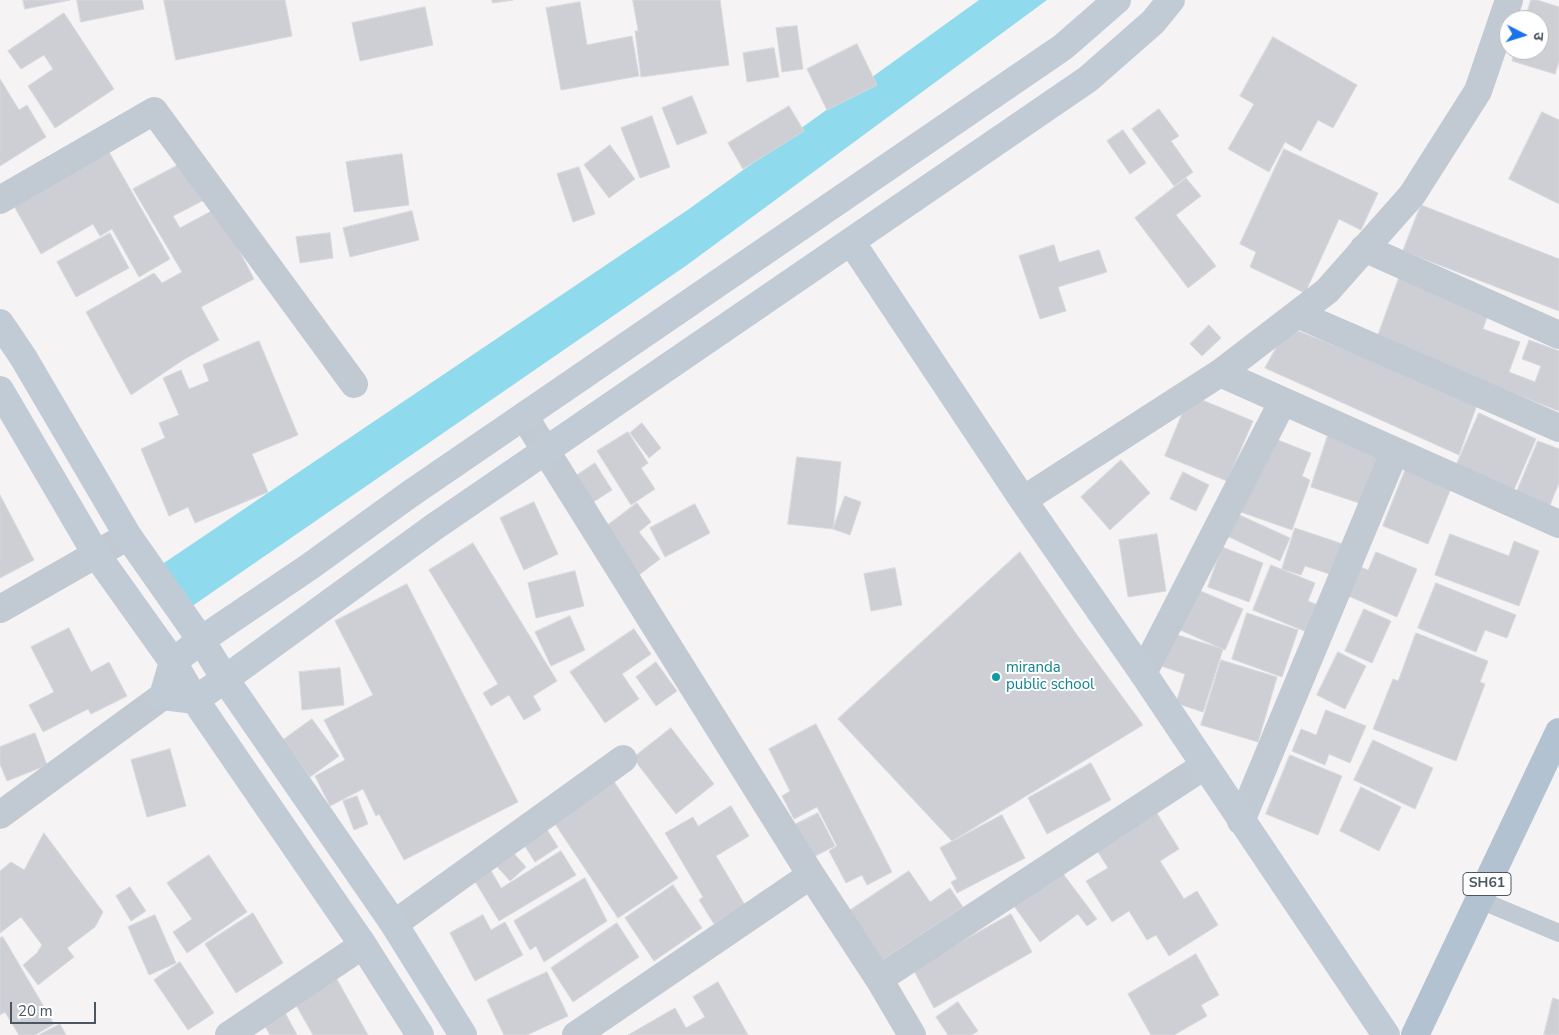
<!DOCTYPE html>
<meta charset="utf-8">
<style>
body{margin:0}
#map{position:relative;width:1559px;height:1035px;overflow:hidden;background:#f5f3f3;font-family:"Nunito Sans","Noto Sans Devanagari",sans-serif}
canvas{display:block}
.north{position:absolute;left:1499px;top:10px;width:50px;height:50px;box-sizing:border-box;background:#fff;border:1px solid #b7bbc0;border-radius:50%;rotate:95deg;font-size:14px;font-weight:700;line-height:20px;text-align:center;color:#4a5661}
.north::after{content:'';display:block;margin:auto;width:18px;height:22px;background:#1a73e8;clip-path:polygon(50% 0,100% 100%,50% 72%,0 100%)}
.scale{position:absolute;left:10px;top:1002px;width:86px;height:22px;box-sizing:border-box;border:2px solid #4a5661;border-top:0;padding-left:6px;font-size:15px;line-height:18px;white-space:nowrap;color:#4a5661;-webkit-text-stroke:4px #fff;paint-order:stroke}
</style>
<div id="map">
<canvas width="1559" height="1035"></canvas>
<div class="north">उ</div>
<div class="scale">20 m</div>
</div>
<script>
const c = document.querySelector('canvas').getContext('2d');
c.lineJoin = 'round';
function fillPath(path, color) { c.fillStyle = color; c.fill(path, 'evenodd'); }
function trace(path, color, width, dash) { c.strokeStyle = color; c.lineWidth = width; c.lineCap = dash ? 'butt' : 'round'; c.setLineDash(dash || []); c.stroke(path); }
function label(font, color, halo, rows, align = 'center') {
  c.font = font + ' "Nunito Sans",sans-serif'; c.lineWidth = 4; c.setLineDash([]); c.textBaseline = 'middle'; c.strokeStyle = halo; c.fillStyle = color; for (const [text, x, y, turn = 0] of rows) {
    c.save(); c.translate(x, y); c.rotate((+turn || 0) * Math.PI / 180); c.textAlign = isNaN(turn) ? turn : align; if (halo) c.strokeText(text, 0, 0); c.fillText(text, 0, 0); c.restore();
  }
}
fillPath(new Path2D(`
 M 979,0 L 1047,0 L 687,265 L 185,611 L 155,569 L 689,209 Z`), '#90daee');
const building = new Path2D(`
 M 23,0 L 70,0 L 25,9 Z
 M 77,0 L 142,0 L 144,9 L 81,22 Z
 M 164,0 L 285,0 L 292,36 L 176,60 Z
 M 492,0 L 513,0 L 493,3 Z
 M 633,0 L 720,0 L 729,65 L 641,77 L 635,31 L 638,31 Z
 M 1531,0 L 1537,0 L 1559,7 L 1559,61 L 1555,74 L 1512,61 L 1515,50 L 1539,50 L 1539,20 L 1525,20 Z
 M 580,2 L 587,45 L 632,36 L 639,76 L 561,90 L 546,8 Z
 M 425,7 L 433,45 L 360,61 L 352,23 Z
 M 64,13 L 114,89 L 55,128 L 28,86 L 53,69 L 44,55 L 21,69 L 8,51 Z
 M 797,26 L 803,69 L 782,72 L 776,28 Z
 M 1273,37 L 1357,85 L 1333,128 L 1318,120 L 1301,151 L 1285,142 L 1269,172 L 1228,149 L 1254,104 L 1240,96 Z
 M 857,44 L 877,85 L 827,110 L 807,69 Z
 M 774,48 L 779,77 L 747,82 L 743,53 Z
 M 0,79 L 19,110 L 27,105 L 46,137 L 0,166 Z
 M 692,96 L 707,133 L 677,145 L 662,108 Z
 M 789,106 L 804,131 L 743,169 L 728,143 Z
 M 1159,109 L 1179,136 L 1171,141 L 1193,172 L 1174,186 L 1132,129 Z
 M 1542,112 L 1559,120 L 1559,204 L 1509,179 Z
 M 652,116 L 670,167 L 640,178 L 621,128 Z
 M 1123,130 L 1146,163 L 1130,174 L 1107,141 Z
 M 610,145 L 635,179 L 609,198 L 584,165 Z
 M 1284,149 L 1378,193 L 1361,230 L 1339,219 L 1305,293 L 1250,267 L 1256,252 L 1240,244 Z
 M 109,152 L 170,259 L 139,277 L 112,229 L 100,236 L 93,224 L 41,254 L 14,206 Z
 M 402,154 L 409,205 L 354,212 L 346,162 Z
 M 184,162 L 204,200 L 173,216 L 180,228 L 217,208 L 254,279 L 201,307 L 219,340 L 183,360 L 131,395 L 86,312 L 154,273 L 162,283 L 182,272 L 133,189 Z
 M 579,167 L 595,214 L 573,222 L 557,174 Z
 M 1186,178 L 1201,196 L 1176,215 L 1216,266 L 1188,288 L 1135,218 Z
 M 1421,205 L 1559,259 L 1559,311 L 1403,251 Z
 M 412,211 L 419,240 L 350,257 L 343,228 Z
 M 110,233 L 129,268 L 76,297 L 57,262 Z
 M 330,233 L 333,258 L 300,263 L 296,237 Z
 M 1054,245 L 1059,262 L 1099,250 L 1107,272 L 1058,287 L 1066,311 L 1040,319 L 1019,256 Z
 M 1400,275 L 1490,308 L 1483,329 L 1520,342 L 1509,372 L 1535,382 L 1541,366 L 1522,359 L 1529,340 L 1559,351 L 1559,411 L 1376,341 Z
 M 1209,325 L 1221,338 L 1202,356 L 1190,344 Z
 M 1288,327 L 1478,402 L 1459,455 L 1265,368 Z
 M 259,341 L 298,435 L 252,454 L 268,492 L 195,523 L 188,507 L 169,516 L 141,449 L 165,438 L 159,423 L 179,415 L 163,378 L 181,370 L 189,389 L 209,381 L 203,365 Z
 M 1190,395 L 1253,421 L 1227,481 L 1165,456 Z
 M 1479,413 L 1536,439 L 1512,494 L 1455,468 Z
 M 642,423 L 661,448 L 649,458 L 630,433 Z
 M 628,432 L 648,463 L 641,468 L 655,489 L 631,505 L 597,451 Z
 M 1328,435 L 1384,453 L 1368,506 L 1311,487 Z
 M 1270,437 L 1311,453 L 1302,476 L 1310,480 L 1292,530 L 1235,510 Z
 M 1538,441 L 1559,449 L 1559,483 L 1548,510 L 1515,496 Z
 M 797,457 L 841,462 L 833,529 L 788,524 Z
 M 1121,460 L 1150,493 L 1110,530 L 1081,497 Z
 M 595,463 L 612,490 L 587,506 L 570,480 Z
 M 1406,468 L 1452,486 L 1428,544 L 1383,526 Z
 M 1183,472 L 1209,485 L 1196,511 L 1170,499 Z
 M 0,495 L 34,560 L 0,578 Z
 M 845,496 L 861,502 L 850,535 L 833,529 Z
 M 534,502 L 558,554 L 524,570 L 500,518 Z
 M 637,503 L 651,522 L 639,532 L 660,559 L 639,575 L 604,528 Z
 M 695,504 L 710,533 L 665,557 L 650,528 Z
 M 1235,513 L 1290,538 L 1280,561 L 1225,535 Z
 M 1295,528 L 1349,546 L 1339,577 L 1305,566 L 1301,575 L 1282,569 Z
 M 1157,534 L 1166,591 L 1128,597 L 1119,540 Z
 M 1450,534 L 1509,556 L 1514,541 L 1539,551 L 1519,606 L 1435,575 Z
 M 473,543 L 557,681 L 533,696 L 541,710 L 524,720 L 509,695 L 491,706 L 483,693 L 498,684 L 429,570 Z
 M 1222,547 L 1263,563 L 1249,602 L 1208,587 Z
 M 1020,552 L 1077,635 L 1143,725 L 952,841 L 838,719 Z
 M 1376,552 L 1417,569 L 1397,617 L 1346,595 L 1358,566 L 1368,570 Z
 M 1271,565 L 1315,583 L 1308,601 L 1320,606 L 1309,633 L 1253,610 Z
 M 895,568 L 902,605 L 871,611 L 864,574 Z
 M 575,571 L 584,606 L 536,618 L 528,583 Z
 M 1436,583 L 1516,615 L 1507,638 L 1485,630 L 1476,652 L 1418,628 Z
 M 407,584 L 518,802 L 404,860 L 379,814 L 376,816 L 363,789 L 330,806 L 315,776 L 345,760 L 324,720 L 373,695 L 335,621 Z
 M 1196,589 L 1243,609 L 1225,650 L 1178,629 Z
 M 1364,609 L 1391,621 L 1372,663 L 1345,651 Z
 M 1247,613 L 1298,630 L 1282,677 L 1232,659 Z
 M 570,616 L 585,650 L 551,666 L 535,632 Z
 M 69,628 L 91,672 L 109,662 L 127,696 L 91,714 L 88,709 L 43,732 L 29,705 L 54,692 L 31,647 Z
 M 634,629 L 651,654 L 622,674 L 639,699 L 605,723 L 570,672 Z
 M 1168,632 L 1223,649 L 1203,712 L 1176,703 L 1185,674 L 1158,665 Z
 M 1416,633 L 1488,661 L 1480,682 L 1485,684 L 1456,761 L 1373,729 L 1393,679 L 1398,681 Z
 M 1338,652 L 1366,666 L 1345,709 L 1317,695 Z
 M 1221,660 L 1277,677 L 1258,742 L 1201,725 Z
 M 656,662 L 677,691 L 656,706 L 636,677 Z
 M 340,668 L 344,705 L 302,710 L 299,672 Z
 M 1326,710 L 1366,726 L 1350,763 L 1329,754 L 1325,765 L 1292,751 L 1301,729 L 1316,735 Z
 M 312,719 L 339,756 L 310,777 L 283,740 Z
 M 816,724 L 892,872 L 867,885 L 862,875 L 846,883 L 829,851 L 837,846 L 817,807 L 794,819 L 782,796 L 790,791 L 769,749 Z
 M 671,728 L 714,784 L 676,814 L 633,758 Z
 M 35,733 L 47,765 L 7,781 L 0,764 L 0,747 Z
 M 1373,740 L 1433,768 L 1415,809 L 1354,780 Z
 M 170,749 L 186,806 L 147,817 L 131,760 Z
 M 1290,755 L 1342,776 L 1318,835 L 1266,814 Z
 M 1091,763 L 1111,800 L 1047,834 L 1028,798 Z
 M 611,777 L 678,878 L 618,918 L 551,818 Z
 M 1361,787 L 1401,807 L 1379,851 L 1340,831 Z
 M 357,796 L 368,824 L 354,830 L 343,801 Z
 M 731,806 L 749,836 L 716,856 L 745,905 L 714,924 L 699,900 L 703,897 L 665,833 L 693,817 L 698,826 Z
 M 1155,810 L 1179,849 L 1160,861 L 1184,899 L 1197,891 L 1218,925 L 1169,956 L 1156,935 L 1147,940 L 1129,911 L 1112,922 L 1086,881 L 1108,868 L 1095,847 Z
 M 818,813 L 835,846 L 807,860 L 790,827 Z
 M 1002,815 L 1025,858 L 957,893 L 951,882 L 957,879 L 940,848 Z
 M 544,825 L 558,847 L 535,862 L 521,840 Z
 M 44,833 L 103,912 L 95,927 L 67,948 L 74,957 L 38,985 L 23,965 L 37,953 L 42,945 L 21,917 L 0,933 L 0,871 L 11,862 L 24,870 Z
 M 509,848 L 526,867 L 510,881 L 493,862 Z
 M 561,851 L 576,875 L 499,921 L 470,873 L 486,862 L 501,888 Z
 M 209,855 L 247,912 L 187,953 L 173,932 L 192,919 L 167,883 Z
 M 909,871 L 930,902 L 950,888 L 963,907 L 876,964 L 843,915 Z
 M 1061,871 L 1097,919 L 1087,926 L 1078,914 L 1040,942 L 1014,906 Z
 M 585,878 L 607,921 L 544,962 L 536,946 L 530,950 L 514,921 Z
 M 673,885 L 702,928 L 654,961 L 625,918 Z
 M 130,887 L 146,911 L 131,921 L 116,896 Z
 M 253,913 L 283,963 L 236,993 L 205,944 Z
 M 1011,914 L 1032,952 L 934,1008 L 913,969 Z
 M 155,915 L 176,963 L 149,975 L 128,927 Z
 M 483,915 L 491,930 L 505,922 L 523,955 L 475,981 L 450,933 Z
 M 617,923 L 639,957 L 573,1002 L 551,968 Z
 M 3,937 L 54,1024 L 35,1035 L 19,1035 L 5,1012 L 0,1015 L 0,938 Z
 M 1196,954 L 1219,995 L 1201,1005 L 1207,1016 L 1174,1035 L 1151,1035 L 1128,994 Z
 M 180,962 L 214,1013 L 188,1030 L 154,980 Z
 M 547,972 L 568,1016 L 527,1035 L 504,1035 L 487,1000 Z
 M 334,974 L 368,1035 L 313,1035 L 292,998 Z
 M 718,982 L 748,1035 L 628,1035 L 675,1008 L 686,1028 L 705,1017 L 693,997 Z
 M 1553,998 L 1559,1000 L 1559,1035 L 1544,1035 Z
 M 958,1002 L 978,1031 L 972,1035 L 948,1035 L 936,1017 Z
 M 282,1007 L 297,1035 L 270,1035 L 261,1019 Z
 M 60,1024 L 66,1035 L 39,1035 Z`);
fillPath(building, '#cdcfd5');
trace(building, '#d7d9de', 1);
trace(new Path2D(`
 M 1480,900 L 1559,933`), '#c1cad2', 18);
trace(new Path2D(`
 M 0,200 L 154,111 L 354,384
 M 1364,248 L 1559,335
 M 1297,314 L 1559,428
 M 1220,373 L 1559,524
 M 524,416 L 811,875 L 879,979 L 912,1035
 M 1023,500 L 1220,373 L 1327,291 L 1412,195 L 1478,91 L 1509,0
 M 0,609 L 128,536
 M 1143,673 L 1283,401
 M 0,815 L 163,696
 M 1241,821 L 1395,451
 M 394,924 L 623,759
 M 879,979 L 1204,766
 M 229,1035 L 363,945
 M 576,1035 L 811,875`), '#c1cad2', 28);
trace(new Path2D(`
 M 1117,0 L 1063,47 L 410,494 L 309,567 L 201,640 L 173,662 L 163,696 L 195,700 L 225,679 L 434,527 L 1088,79 L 1153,22 L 1171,0
 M 852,243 L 1023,500 L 1143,673 L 1386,1035
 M 0,323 L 23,357 L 128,536 L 201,640 L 225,679 L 394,924 L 463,1035
 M 0,390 L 96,554 L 173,662 L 195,700 L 363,945 L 420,1035`), '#c1cbd6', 28);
trace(new Path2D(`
 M 1415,1035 L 1559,732`), '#b3c2d1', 28);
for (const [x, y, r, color] of [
 [996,677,5,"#0f9aa8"]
]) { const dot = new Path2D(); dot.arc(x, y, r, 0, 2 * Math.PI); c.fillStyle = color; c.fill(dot); trace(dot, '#fff', 2); }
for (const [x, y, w] of [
 [1487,884,48]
]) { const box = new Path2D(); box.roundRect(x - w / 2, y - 11.5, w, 23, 4); c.fillStyle = '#fff'; c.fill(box); trace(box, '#4a5661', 1); }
label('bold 14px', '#4a5661', null, [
 ["SH61",1487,884]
]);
label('15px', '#0d838f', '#fff', [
 ["miranda",1006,668],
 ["public school",1006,685]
], 'left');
</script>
